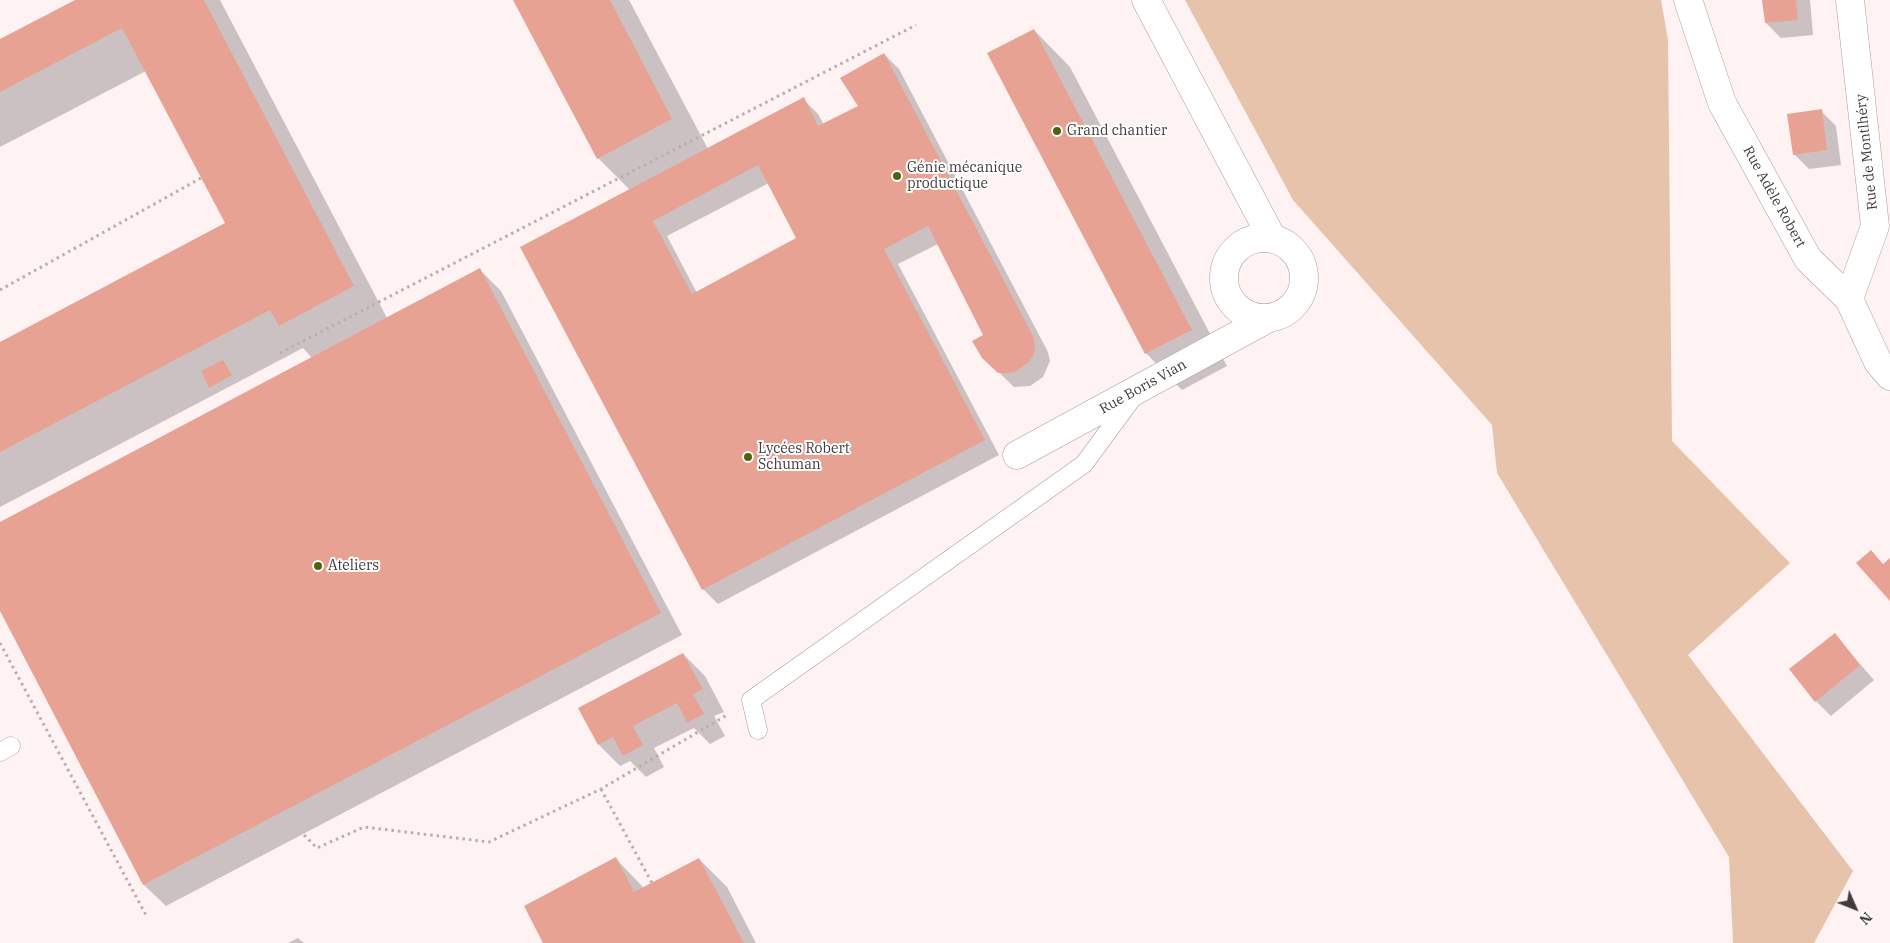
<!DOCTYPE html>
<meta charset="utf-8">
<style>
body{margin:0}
#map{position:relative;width:1890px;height:943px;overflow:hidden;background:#fef2f3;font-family:"IBM Plex Serif",serif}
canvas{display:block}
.north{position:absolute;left:1830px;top:883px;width:50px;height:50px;-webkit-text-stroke:4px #fff;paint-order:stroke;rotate:134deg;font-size:14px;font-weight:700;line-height:20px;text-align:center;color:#413b3c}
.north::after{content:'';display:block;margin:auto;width:18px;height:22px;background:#413b3c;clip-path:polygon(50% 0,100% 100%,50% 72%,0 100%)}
</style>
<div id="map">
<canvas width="1890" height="943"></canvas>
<div class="north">N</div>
</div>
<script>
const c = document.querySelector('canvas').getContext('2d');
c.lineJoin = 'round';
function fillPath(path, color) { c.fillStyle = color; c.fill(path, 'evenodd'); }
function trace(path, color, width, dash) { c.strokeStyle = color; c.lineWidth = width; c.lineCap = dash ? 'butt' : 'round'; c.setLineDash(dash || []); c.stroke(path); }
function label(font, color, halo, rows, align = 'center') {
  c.font = font + ' "IBM Plex Serif",serif'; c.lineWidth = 4; c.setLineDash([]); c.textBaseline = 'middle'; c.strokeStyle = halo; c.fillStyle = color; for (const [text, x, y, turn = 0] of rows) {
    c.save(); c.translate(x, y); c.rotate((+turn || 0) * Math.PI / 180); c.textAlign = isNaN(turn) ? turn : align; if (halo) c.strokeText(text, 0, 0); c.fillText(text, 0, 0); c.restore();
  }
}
fillPath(new Path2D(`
 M 1185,0 L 1661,0 L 1668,40 L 1672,441 L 1790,563 L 1688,655 L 1853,871 L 1814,943 L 1733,943 L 1729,857 L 1497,473 L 1492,425 L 1293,200 Z`), '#e8c3ab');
fillPath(new Path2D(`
 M 78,0 L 220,0 L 387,318 L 479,269 L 501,291 L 682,635 L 166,906 L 144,885 L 0,608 L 0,523 L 312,358 L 303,348 L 0,507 L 0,343 L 227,224 L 146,71 L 0,147 L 0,41 Z
 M 514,0 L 629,0 L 708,149 L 803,99 L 818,114 L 824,125 L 860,106 L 884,54 L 899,69 L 1048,352 L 1050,361 L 1043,377 L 1030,386 L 1014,387 L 983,357 L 984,336 L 938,244 L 898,264 L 999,455 L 718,604 L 703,589 L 630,190 L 598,158 ZM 769,183 L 798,239 L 697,293 L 667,236 Z
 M 1764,0 L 1810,0 L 1813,35 L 1781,38 L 1766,23 Z
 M 1034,30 L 1070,67 L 1227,366 L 1182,390 L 1146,353 Z
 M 1821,111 L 1836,126 L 1841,165 L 1809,169 L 1794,154 Z
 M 1834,634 L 1874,680 L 1831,716 L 1816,701 Z
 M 683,654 L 705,676 L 724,712 L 714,716 L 725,736 L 710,744 L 694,728 L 654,748 L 664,767 L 646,777 L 630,761 L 620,766 L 599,745 Z
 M 616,859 L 644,888 L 699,859 L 727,887 L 756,943 L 544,943 Z
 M 298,938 L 304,943 L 288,943 Z`), '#0003');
fillPath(new Path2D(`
 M 75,0 L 204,0 L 354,286 L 279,326 L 270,310 L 0,452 L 0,342 L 225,223 L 122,28 L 0,92 L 0,39 Z
 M 513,0 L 610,0 L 672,119 L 597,159 Z
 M 1762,0 L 1796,0 L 1798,20 L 1765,23 Z
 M 1034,29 L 1192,330 L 1145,354 L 987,53 Z
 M 884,53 L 1033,336 L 1035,345 L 1034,354 L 1029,362 L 1015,372 L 1008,373 L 998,373 L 982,358 L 972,341 L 983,335 L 928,226 L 884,249 L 985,440 L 702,590 L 520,247 L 804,97 L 818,126 L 858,106 L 840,78 ZM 758,165 L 796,238 L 692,294 L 653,221 Z
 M 1822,109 L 1827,150 L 1793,155 L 1787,114 Z
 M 480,268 L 661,613 L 143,885 L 0,611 L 0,522 Z
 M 223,360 L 232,375 L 209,388 L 201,371 Z
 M 1871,550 L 1883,564 L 1890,558 L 1890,601 L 1856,563 Z
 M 1835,633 L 1860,665 L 1815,702 L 1789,669 Z
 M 683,653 L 703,689 L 693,694 L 704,714 L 687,723 L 677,703 L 633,726 L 643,745 L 623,756 L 613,737 L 598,745 L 578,708 Z
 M 616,857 L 634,892 L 699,858 L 744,943 L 543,943 L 524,906 Z`), '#e7a293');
const lane = new Path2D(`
 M 758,730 L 751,700 L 1084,464 L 1134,396
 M 0,752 L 11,746`);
const street = new Path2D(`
 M 1146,0 L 1272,238
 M 1688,0 L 1722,103 L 1808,259 L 1849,299 L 1878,362 L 1890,376
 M1224 278a40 40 0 1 1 80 0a40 40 0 1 1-80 0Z
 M 1849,299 L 1875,226 L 1850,0
 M 1017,455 L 1267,319`);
trace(lane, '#aa9d9e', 19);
trace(street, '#aa9d9e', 29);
trace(new Path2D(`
 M 0,290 L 201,178
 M 280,353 L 916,25
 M 0,643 L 147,917
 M 601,789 L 652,883
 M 304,835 L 317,848 L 364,827 L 489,842 L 601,789 L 727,715`), '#b8aeaf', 3, [2.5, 4]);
trace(lane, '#fff', 18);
trace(street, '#fff', 28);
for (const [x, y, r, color] of [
 [1057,131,5,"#50630c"],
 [897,176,5,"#50630c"],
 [748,457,5,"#50630c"],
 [318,566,5,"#50630c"]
]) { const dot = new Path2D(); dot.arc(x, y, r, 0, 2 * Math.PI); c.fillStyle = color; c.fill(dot); trace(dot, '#fff', 2); }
label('14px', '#413b3c', '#fff', [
 ["Grand chantier",1067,131],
 ["Génie mécanique",907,168],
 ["productique",907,184],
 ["Lycées Robert",758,449],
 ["Schuman",758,465],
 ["Ateliers",328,566]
], 'left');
label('14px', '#413b3c', '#fff', [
 ["Rue de Montlhéry",1867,152,-96],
 ["Rue Adèle Robert",1774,197,61],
 ["Rue Boris Vian",1143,387,-29]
]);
</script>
